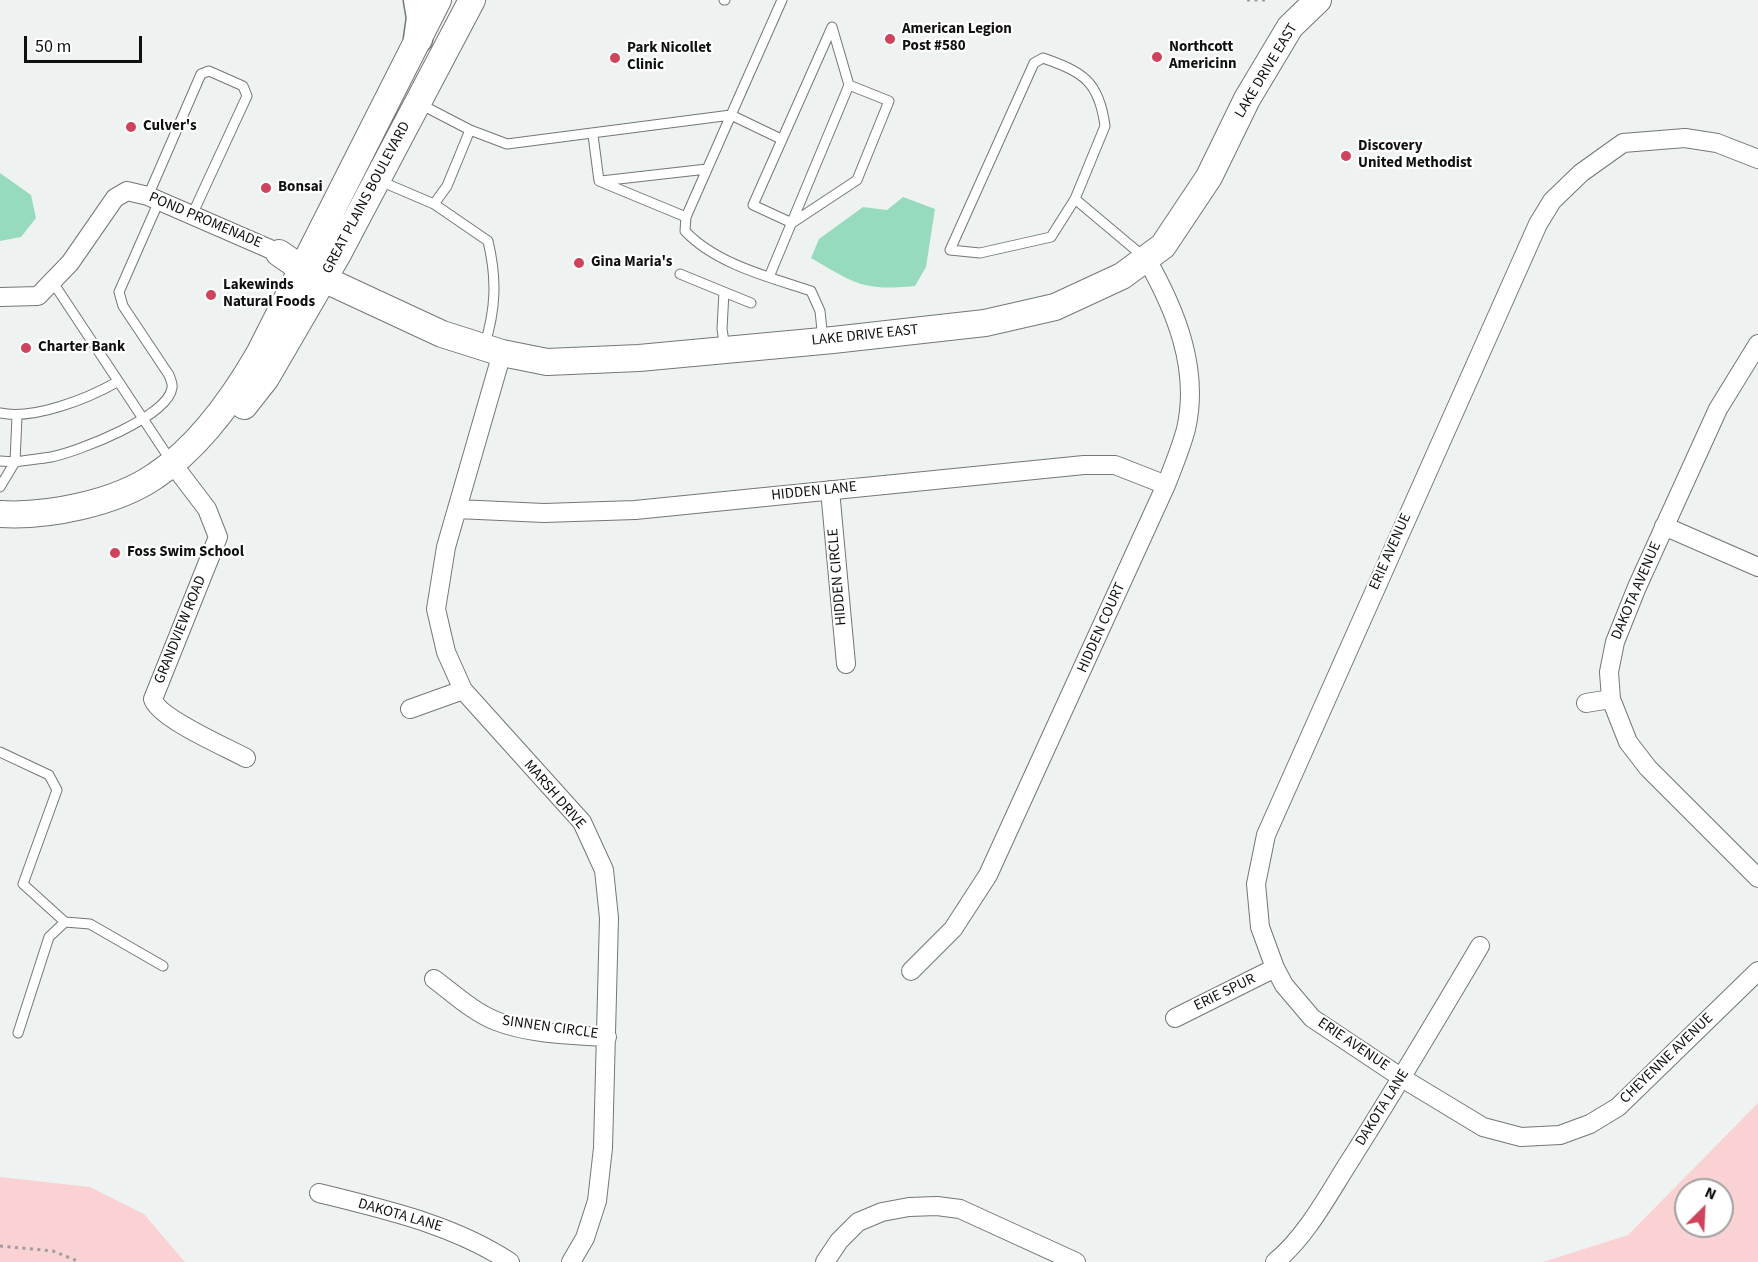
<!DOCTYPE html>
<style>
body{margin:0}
#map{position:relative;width:1758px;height:1262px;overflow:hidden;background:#eef3f1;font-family:"Source Sans 3",sans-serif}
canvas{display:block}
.north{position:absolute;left:1674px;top:1178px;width:60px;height:60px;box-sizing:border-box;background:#fff;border:2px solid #9fa09f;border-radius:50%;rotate:24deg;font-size:16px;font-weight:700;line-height:24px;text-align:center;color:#0f1110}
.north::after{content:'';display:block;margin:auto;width:21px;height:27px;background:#d2425a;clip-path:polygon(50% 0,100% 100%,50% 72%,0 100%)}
.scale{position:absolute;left:24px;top:36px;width:118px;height:27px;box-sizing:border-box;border:3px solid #0f1110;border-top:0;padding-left:8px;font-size:18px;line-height:21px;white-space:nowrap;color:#0f1110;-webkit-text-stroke:4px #fff;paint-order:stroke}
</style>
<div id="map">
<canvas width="1758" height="1262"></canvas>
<div class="north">N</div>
<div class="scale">50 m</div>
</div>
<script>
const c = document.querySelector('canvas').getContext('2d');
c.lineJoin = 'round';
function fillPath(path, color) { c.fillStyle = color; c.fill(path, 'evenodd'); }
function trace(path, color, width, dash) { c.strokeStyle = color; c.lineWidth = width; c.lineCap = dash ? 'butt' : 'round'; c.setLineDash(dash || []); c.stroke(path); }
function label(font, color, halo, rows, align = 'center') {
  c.font = font + ' "Source Sans 3",sans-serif'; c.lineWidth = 4.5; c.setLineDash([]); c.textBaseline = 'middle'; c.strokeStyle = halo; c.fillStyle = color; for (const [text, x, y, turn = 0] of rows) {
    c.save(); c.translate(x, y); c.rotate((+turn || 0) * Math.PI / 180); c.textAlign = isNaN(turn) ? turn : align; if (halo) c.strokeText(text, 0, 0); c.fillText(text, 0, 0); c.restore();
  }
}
fillPath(new Path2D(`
 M 1758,1103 L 1758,1262 L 1543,1262 L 1628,1235 ZM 1686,1190 L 1722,1190 L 1722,1226 L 1686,1226 Z
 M 0,1177 L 90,1187 L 144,1214 L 185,1262 L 0,1262 Z`), '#fbd2d4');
fillPath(new Path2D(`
 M 0,173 L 31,195 L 36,218 L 21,237 L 0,241 Z
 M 903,197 L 935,209 L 926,267 L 915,286 C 862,291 856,284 811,258 L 819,239 L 863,207 L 887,210 Z`), '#97dbbf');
const lane = new Path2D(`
 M 724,0 L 725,0
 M 420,104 L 470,130 L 507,144 L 731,115 L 686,217 L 685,231 C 716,264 769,277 811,291 L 820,311 L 823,340
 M 593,135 L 599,181 L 686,217
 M 781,139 L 731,115 L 782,0
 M 380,181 L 434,204 L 488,241 C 497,279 496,309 484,347
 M 601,181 L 707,169
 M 148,196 L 201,74 L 209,71 L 243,86 L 247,96 L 192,215
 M 1075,199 L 1051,237 L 980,253 L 950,250 L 1034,63 L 1043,58 C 1083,72 1099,81 1105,126 L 1075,199 L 1144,257
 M 434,204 L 447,186 L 470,130
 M 680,274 L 724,292 L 722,329 L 725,348
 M 769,277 L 849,85 L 832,27 L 753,205 L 792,223 L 857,180 L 889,101 L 849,85
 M 52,281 L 171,461
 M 724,292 L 751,303
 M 0,413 C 34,420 87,399 117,382
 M 0,461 L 15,462 L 17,416
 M 0,487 L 15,462 C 27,460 39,459 51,457 C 77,452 168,417 172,388 C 173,384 170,378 169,375 L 123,306 L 119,292 L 159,201
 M 0,752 L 49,775 L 57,790 L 23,884 L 65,922
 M 18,1033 L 49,937 L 65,922 L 90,924 L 163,966`);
const street = new Path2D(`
 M 1758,159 L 1717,143 L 1685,138 L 1623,143 L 1581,173 L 1552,201 L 1538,224 L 1266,835 L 1256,884 L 1260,927 L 1275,968 L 1284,985 L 1312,1018 L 1402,1078 L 1483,1127 L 1521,1137 L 1560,1135 L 1590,1124 L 1618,1107 L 1758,971
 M 0,297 L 38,296 L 70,263 L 115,198 L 127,191 L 148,196 L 279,253
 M 1758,344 L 1718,409 L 1637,587 L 1615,642 L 1609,672 L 1611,699 L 1628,742 L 1648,768 L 1758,878
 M 502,353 L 446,547 L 436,609 L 446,652 L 463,690 L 582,822 L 604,870 L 609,918 L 603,1148 L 597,1201 L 585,1238 L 571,1262
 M 172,463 L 207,509 L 218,537 L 153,699 C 158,718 226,747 246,758
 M 830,490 L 846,664
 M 457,509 L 544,513 L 635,510 L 1084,465 L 1115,465 L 1166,485
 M 1664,526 L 1758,567
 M 1586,703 L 1611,699
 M 410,709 L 463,690
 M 911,971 L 953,929 L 988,875 L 1166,485 C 1173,467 1181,448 1186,429 C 1200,368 1175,309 1146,258
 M 434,979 C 453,993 473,1012 496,1021 C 529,1034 571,1035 607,1037
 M 1175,1018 L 1275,968
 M 319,1193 C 386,1210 452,1224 510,1262
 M 825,1262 L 839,1241 L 858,1222 L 882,1212 L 909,1207 L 937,1206 L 960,1209 L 1076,1262
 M 1275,1262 C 1307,1236 1329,1193 1351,1159 C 1396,1088 1438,1017 1480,946`);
const secondary = new Path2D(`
 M 279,253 L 302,269 L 442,334 L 502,353 L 547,362 L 639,358 L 833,340 L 985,323 L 1055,307 L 1122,276 L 1163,246 L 1209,177 L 1247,99 L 1290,27 L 1318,0
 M 244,406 L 266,378 L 338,254 L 472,0
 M 0,514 C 47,517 116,503 155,476 C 199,447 233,399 259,354 L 438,0`);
const primary = new Path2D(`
 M 418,39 L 421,18 L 418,0`);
trace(lane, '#737775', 11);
trace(street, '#737775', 20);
trace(secondary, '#737775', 28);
trace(primary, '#737775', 31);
trace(new Path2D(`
 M 1247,0 L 1268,0
 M 0,1246 L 53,1251 L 80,1262`), '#9b9f9d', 3, [3, 4.5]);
trace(lane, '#fff', 9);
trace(street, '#fff', 18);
trace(secondary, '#fff', 26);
trace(primary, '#fff', 28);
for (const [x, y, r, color] of [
 [890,39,6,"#d2425a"],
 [1157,57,6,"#d2425a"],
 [615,58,6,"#d2425a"],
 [131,127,6,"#d2425a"],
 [1346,156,6,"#d2425a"],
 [266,188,6,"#d2425a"],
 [579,263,6,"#d2425a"],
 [211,295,6,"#d2425a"],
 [26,348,6,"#d2425a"],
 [115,553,6,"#d2425a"]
]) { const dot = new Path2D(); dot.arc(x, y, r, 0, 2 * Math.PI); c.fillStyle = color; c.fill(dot); trace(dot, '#fff', 2); }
label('bold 15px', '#0f1110', '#fff', [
 ["American Legion",902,30],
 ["Post #580",902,47],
 ["Northcott",1169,48],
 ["Americinn",1169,65],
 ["Park Nicollet",627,49],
 ["Clinic",627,66],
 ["Culver's",143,127],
 ["Discovery",1358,147],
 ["United Methodist",1358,164],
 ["Bonsai",278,188],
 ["Gina Maria's",591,263],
 ["Lakewinds",223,286],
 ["Natural Foods",223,303],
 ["Charter Bank",38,348],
 ["Foss Swim School",127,553]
], 'left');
label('15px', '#0f1110', '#fff', [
 ["LAKE DRIVE EAST",1267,71,-59],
 ["GREAT PLAINS BOULEVARD",367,198,-62],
 ["POND PROMENADE",205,221,23],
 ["LAKE DRIVE EAST",865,336,-6],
 ["HIDDEN LANE",814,492,-6],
 ["ERIE AVENUE",1391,552,-66],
 ["HIDDEN CIRCLE",838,577,-95],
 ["DAKOTA AVENUE",1637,591,-67],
 ["HIDDEN COURT",1102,628,-66],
 ["GRANDVIEW ROAD",181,630,-68],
 ["MARSH DRIVE",554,795,49],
 ["ERIE SPUR",1225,993,-26],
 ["SINNEN CIRCLE",550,1028,8],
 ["ERIE AVENUE",1353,1045,34],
 ["CHEYENNE AVENUE",1667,1059,-44],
 ["DAKOTA LANE",1383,1108,-58],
 ["DAKOTA LANE",400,1216,16]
]);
</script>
